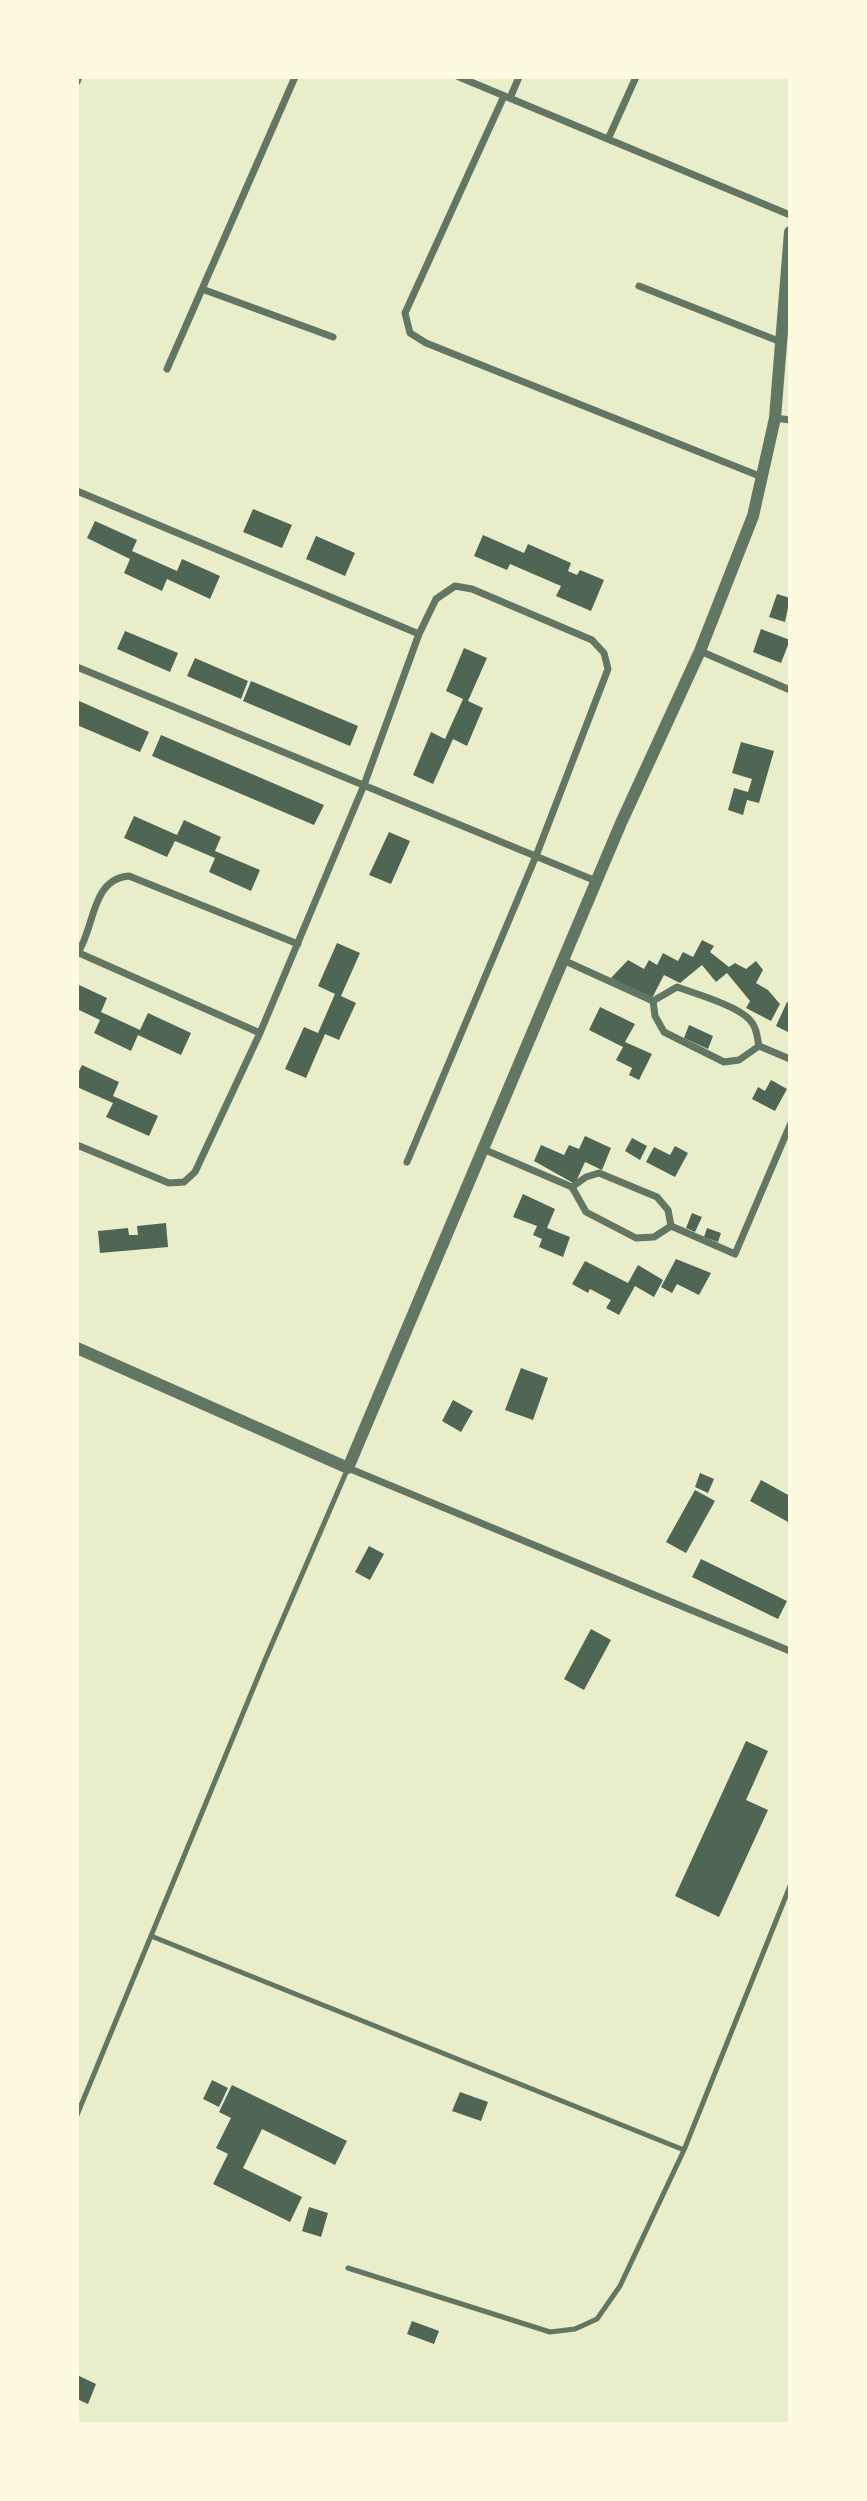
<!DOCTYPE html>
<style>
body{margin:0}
#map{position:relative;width:867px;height:2501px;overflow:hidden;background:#e9edc9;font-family:"DM Sans",sans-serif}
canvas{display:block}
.frame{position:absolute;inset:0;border:79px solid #fefae0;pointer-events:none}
</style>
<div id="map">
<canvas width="867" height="2501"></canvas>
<div class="frame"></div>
</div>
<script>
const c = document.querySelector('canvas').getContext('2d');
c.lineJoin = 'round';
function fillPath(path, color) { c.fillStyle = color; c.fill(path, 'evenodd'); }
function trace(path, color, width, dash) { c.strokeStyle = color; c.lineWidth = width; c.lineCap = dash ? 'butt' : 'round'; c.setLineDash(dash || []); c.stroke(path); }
fillPath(new Path2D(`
 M 253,509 L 292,525 L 282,548 L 243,532 Z
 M 95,521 L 137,540 L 132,551 L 177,571 L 182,559 L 220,576 L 210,599 L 167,579 L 162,591 L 124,573 L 130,559 L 87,538 Z
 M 483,535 L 524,553 L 528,544 L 571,563 L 568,571 L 577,575 L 580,570 L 604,580 L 591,611 L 556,596 L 561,586 L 510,564 L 507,570 L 474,556 Z
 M 316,536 L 355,553 L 345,576 L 306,559 Z
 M 777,594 L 790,598 L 785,622 L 769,617 Z
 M 761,629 L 790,640 L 781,663 L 753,652 Z
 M 125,631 L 178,653 L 170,672 L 117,649 Z
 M 464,648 L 487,658 L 468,701 L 483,708 L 467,746 L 453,739 L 433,784 L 413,775 L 431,732 L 445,739 L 463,699 L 446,691 Z
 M 195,658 L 248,681 L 241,699 L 187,676 Z
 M 251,681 L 358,726 L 350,746 L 243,701 Z
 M 77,700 L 149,732 L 140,752 L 77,725 Z
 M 161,735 L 324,805 L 314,825 L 152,756 Z
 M 741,742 L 774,751 L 759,803 L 747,800 L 743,815 L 728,810 L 734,788 L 748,792 L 752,779 L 732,773 Z
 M 134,816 L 177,835 L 184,820 L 221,837 L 215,851 L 260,870 L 251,891 L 209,872 L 215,858 L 175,841 L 167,857 L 124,838 Z
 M 389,832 L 410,841 L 391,884 L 369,875 Z
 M 702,940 L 714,946 L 710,952 L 729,967 L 735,963 L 746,969 L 756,961 L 763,970 L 756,983 L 768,990 L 780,1004 L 771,1021 L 746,1008 L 750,1001 L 727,973 L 716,982 L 702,965 L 680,983 L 664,975 L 651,1000 L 611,978 L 628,960 L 644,969 L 649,960 L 657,965 L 663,953 L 678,961 L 683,952 L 693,957 Z
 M 337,943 L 360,953 L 341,996 L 356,1003 L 339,1040 L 325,1034 L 306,1078 L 285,1069 L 304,1027 L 318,1033 L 335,994 L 318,986 Z
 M 77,984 L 107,998 L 101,1012 L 140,1030 L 148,1013 L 191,1033 L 181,1055 L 138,1035 L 131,1051 L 94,1033 L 100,1020 L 77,1009 Z
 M 787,1002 L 790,1004 L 790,1033 L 776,1026 Z
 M 600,1007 L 635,1024 L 625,1042 L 652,1054 L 639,1080 L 629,1075 L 632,1068 L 616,1060 L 623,1047 L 589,1030 Z
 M 689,1025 L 713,1036 L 708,1049 L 684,1038 Z
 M 82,1065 L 119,1082 L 113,1096 L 158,1116 L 149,1136 L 106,1117 L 113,1103 L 77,1087 L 77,1075 Z
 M 771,1080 L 787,1089 L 775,1111 L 752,1099 L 758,1087 L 765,1091 Z
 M 585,1136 L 611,1148 L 602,1170 L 585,1162 L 575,1184 L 534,1161 L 541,1145 L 564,1155 L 569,1145 L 579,1149 Z
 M 632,1138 L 647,1146 L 640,1160 L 625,1151 Z
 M 675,1146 L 688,1153 L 675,1177 L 646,1162 L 654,1147 L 670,1155 Z
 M 523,1194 L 555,1209 L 547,1228 L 570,1237 L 563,1257 L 539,1247 L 542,1239 L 533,1235 L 537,1226 L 513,1217 Z
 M 692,1213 L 702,1217 L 695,1232 L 686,1228 Z
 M 166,1223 L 168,1247 L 100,1253 L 98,1231 L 128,1228 L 129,1235 L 138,1235 L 137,1226 Z
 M 707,1228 L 721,1233 L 718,1242 L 704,1237 Z
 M 676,1259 L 711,1273 L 699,1295 L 677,1284 L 672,1293 L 661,1287 Z
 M 585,1261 L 628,1283 L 638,1265 L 663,1280 L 654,1297 L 635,1286 L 619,1315 L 606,1308 L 611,1300 L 590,1289 L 588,1293 L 572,1284 Z
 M 521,1368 L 548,1378 L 533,1420 L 505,1410 Z
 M 453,1400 L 473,1411 L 461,1432 L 442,1421 Z
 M 700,1473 L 714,1479 L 708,1493 L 695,1487 Z
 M 761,1480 L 790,1496 L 790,1523 L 750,1501 Z
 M 695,1490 L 715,1501 L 686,1553 L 666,1542 Z
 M 369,1546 L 384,1554 L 370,1580 L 355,1572 Z
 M 701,1559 L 787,1601 L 778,1619 L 692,1577 Z
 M 591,1629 L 611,1640 L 584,1690 L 564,1679 Z
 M 746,1741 L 768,1751 L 746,1800 L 768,1810 L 719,1917 L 675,1896 Z
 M 212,2080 L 228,2088 L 219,2107 L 203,2099 Z
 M 232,2085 L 347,2141 L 335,2165 L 262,2129 L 243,2168 L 302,2197 L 290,2222 L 213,2184 L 228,2154 L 216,2148 L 231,2118 L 219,2112 Z
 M 460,2092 L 488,2102 L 481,2121 L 452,2111 Z
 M 309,2207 L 328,2213 L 321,2237 L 302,2231 Z
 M 412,2321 L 439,2331 L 434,2344 L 407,2334 Z
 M 77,2375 L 96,2384 L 88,2404 L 77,2399 Z`), '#4f6655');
trace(new Path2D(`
 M 151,1936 L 684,2150
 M 77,2115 L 265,1660 L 348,1468
 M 348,2268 L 550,2332 L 575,2329 L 597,2319 L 620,2286 L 684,2150 L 790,1886`), '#617663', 5);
trace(new Path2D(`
 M 459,77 L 790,215
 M 77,82 L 79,77
 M 504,96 L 405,313 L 410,333 L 426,343 L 762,477
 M 510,98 L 519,77
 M 609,137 L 636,77
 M 639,286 L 781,342
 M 202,289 L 333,337
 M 167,369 L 295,77
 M 775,418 L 790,420
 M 77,491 L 419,634
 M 700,651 L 790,690
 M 77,667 L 596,881
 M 79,953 L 260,1033
 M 77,954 C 95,930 90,879 129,876 L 298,944
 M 563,960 L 653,1001 L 677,987 C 696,994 735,1005 749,1019 C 757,1027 757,1037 759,1046 L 790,1059
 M 653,1001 L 655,1016 L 664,1032 L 724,1062 L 739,1060 L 759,1046
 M 77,1145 L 169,1183 L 184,1182 L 195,1172 L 260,1033 L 364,785 L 419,634 L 436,599 L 455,586 L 472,589 L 592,640 L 604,653 L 608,669 L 536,856 L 407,1162
 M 483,1149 L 572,1187 L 586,1212 L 636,1238 L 654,1237 L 671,1226 L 735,1254 L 790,1125
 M 572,1187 L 586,1177 L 599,1173 L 657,1197 L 668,1210 L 671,1226
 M 348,1468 L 790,1651`), '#617663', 7);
trace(new Path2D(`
 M 77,1348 L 348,1468 L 621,823 L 700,651 L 753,516 L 775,418 L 790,232`), '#617663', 12);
</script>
